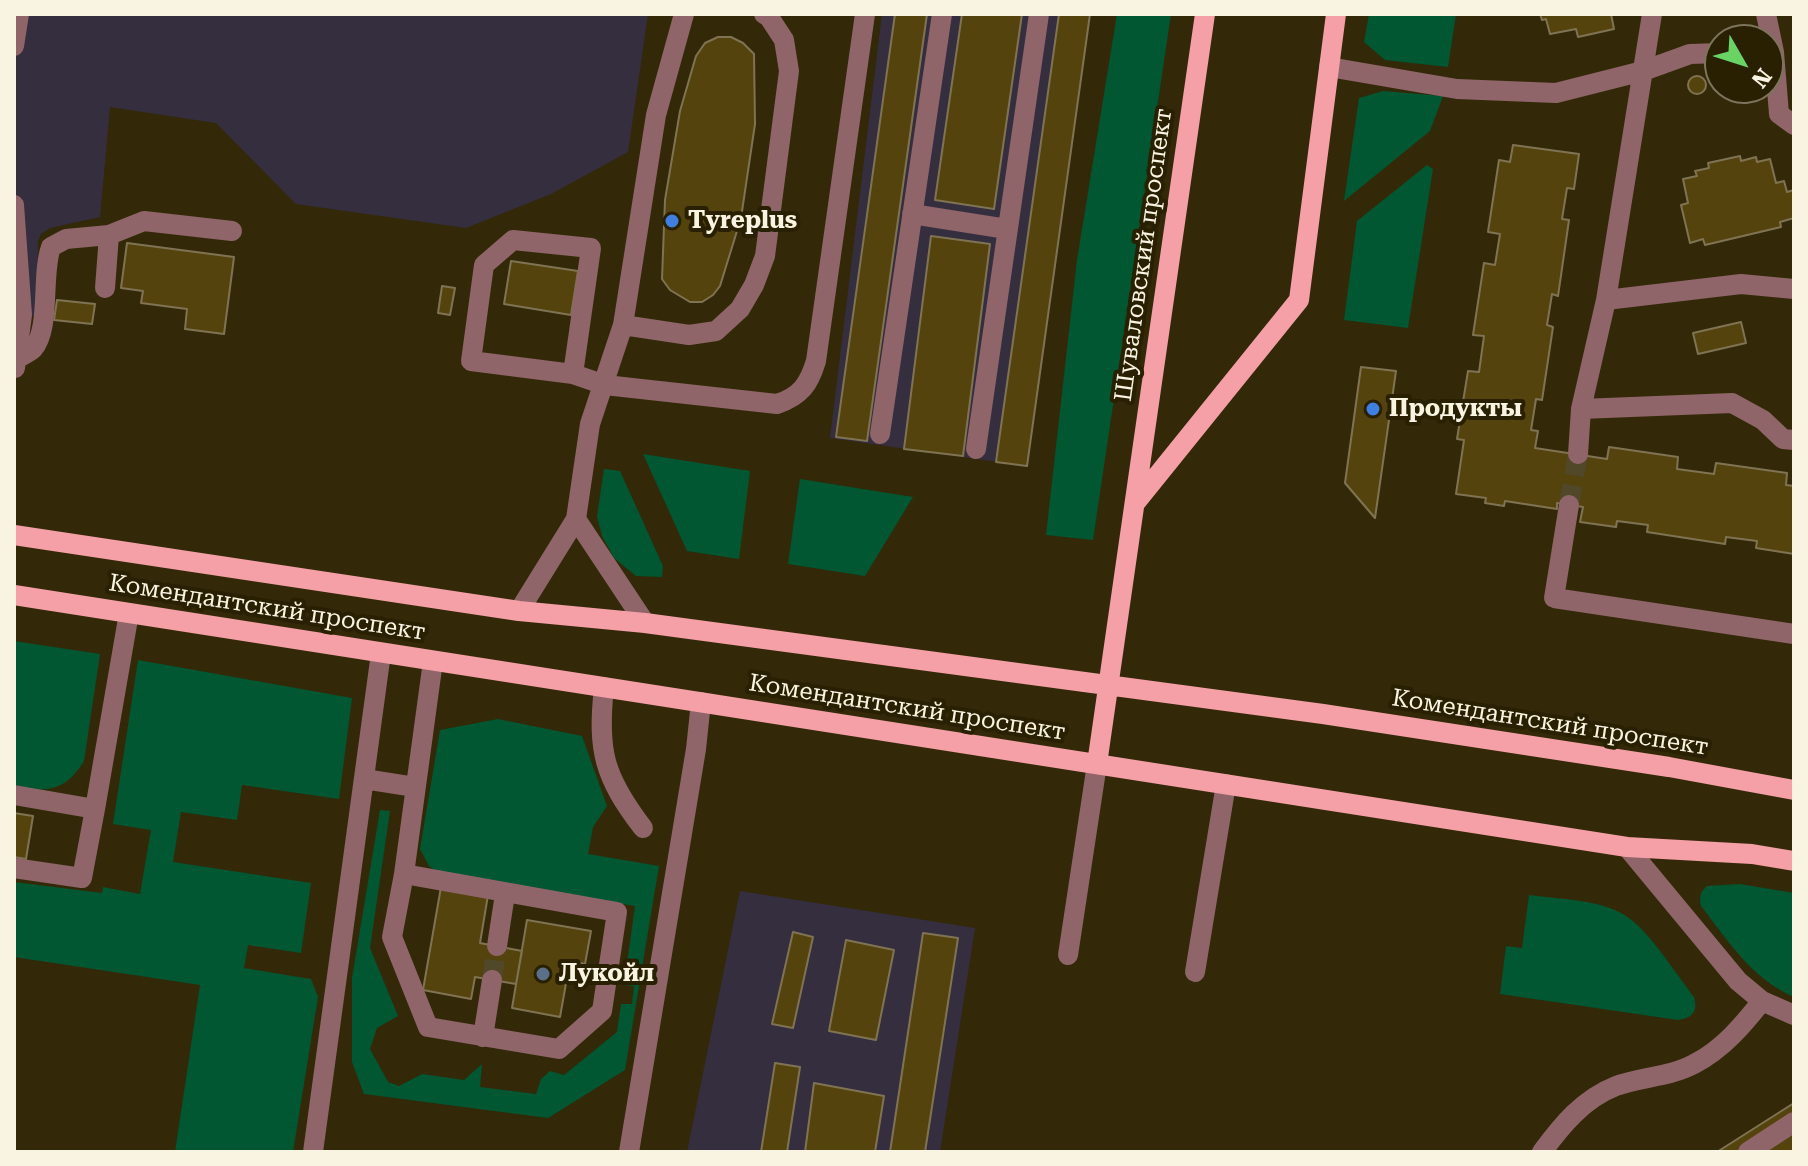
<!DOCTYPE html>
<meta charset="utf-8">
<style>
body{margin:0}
#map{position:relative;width:1808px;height:1166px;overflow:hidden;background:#332909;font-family:"Roboto Serif",serif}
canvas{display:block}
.frame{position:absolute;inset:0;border:16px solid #f9f3e1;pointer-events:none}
.north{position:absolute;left:1704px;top:24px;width:80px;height:80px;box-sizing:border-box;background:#292001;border:2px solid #7c745b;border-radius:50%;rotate:129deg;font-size:22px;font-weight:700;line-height:32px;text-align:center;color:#f9f3e1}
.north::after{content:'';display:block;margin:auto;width:28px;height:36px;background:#69d464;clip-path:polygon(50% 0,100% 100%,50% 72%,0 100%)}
</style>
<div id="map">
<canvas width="1808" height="1166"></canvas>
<div class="frame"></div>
<div class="north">N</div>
</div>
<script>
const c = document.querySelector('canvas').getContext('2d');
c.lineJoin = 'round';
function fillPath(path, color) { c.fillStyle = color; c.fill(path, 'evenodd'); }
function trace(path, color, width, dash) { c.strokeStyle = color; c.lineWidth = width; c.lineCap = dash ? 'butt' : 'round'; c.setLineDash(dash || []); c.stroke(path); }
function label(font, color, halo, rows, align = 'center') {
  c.font = font + ' "Roboto Serif",serif'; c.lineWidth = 8; c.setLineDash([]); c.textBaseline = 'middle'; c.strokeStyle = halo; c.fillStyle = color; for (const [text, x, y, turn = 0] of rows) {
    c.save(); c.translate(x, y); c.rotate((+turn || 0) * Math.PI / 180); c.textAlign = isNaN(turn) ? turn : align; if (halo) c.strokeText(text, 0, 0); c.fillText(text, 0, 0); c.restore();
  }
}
fillPath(new Path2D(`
 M 14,14 L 648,14 L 628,152 L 551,194 L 466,228 L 296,204 L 216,123 L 110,107 L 100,217 L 50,228 L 41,234 L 38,241 L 37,316 L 14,314 Z
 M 882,14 L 1090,14 L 1027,466 L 830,438 Z
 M 740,891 L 975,928 L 940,1152 L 687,1152 Z`), '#352e3f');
fillPath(new Path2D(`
 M 1117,14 L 1171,14 L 1093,540 L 1046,535 L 1077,260 Z
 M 1369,14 L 1456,14 L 1448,67 L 1385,60 L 1364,42 Z
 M 1383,91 L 1443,96 L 1430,131 L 1344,201 L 1359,98 Z
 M 1427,165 L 1433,169 L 1408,328 L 1344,320 L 1357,221 Z
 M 643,454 L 750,471 L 739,559 L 687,551 Z
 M 604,469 L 620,471 L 663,566 L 662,577 L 636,576 L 614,558 L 602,536 L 597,516 Z
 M 800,479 L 913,497 L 865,576 L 788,564 Z
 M 14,641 L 100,654 L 84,761 C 65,792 47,792 14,787 Z
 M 138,660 L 352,698 L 339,799 L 242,785 L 237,820 L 181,812 L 173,862 L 311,883 L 301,953 L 248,945 L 244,968 L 311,979 L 318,997 L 293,1152 L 175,1152 L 200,985 L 14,957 L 14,882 L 102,893 L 103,887 L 140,894 L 151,830 L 113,824 Z
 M 498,719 L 582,736 L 607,806 L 593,827 L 588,854 L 659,866 L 625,1070 L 548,1118 L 364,1094 L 352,1062 L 352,978 L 380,810 L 390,811 L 370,948 L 398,1016 L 377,1028 L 370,1049 L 388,1082 L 399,1086 L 422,1074 L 464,1080 L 482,1064 L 480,1087 L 536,1094 L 541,1079 L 550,1071 L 564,1075 L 617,1032 L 621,1004 L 632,1004 L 634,986 L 624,985 L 635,906 L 444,877 L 429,866 L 420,849 L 440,730 Z
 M 1740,884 L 1794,893 L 1794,997 C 1752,979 1728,941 1701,906 C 1699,897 1700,892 1707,886 Z
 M 1529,895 C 1558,899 1594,899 1621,913 C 1648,927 1674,972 1694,997 C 1698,1011 1693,1018 1678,1020 L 1500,994 L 1506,946 L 1522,948 Z`), '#015731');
const building = new Path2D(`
 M 895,14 L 927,14 L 867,441 L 836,437 Z
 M 962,14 L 1022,14 L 994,209 L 935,200 Z
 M 1059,14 L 1090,14 L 1027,466 L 996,462 Z
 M 1540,14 L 1611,14 L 1614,29 L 1578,37 L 1576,29 L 1550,34 L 1546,19 L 1542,20 Z
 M 718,37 L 731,37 L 743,43 L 754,54 L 755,124 L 741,218 L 720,286 L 713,295 L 702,302 L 690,302 L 670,290 L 662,279 L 665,200 L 680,111 L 696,56 L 705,43 Z
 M1688 85a9 9 0 1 1 18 0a9 9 0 1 1-18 0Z
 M 1513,145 L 1579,154 L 1574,189 L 1567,188 L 1562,219 L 1569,220 L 1558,296 L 1552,294 L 1547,325 L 1553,327 L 1542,400 L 1536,399 L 1531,430 L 1538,431 L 1535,448 L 1607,459 L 1609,447 L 1678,457 L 1677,469 L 1714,474 L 1716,463 L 1787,473 L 1786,485 L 1794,486 L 1794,554 L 1756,548 L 1757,541 L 1726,537 L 1725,544 L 1647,532 L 1648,525 L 1617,521 L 1616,527 L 1580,522 L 1583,507 L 1557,503 L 1557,509 L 1505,501 L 1504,506 L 1485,503 L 1486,498 L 1456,494 L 1464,440 L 1457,439 L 1468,371 L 1479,372 L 1484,336 L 1473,335 L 1484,263 L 1495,265 L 1500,234 L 1488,232 L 1499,160 L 1510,162 Z
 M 1740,156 L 1741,161 L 1756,157 L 1757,162 L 1770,159 L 1776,183 L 1784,181 L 1787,192 L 1794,190 L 1794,218 L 1780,222 L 1781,227 L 1705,245 L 1703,239 L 1690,243 L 1681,205 L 1688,203 L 1683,179 L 1697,176 L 1695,171 L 1709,168 L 1708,163 Z
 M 931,236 L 990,244 L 963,456 L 904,449 Z
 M 127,243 L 234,257 L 224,334 L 185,329 L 187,309 L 141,303 L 143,291 L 121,288 Z
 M 511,261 L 578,271 L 571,315 L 504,304 Z
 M 442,286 L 455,288 L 450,315 L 438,313 Z
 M 57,300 L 95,304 L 92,324 L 54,320 Z
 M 1741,322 L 1746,343 L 1698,354 L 1693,333 Z
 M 1361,367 L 1396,371 L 1375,518 L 1345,483 Z
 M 14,813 L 33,816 L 26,859 L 14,857 Z
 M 441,887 L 488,895 L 480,943 L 522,951 L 516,984 L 475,977 L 471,999 L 423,990 Z
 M 527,920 L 591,931 L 585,964 L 570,961 L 560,1017 L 512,1008 Z
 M 793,932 L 813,937 L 793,1028 L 772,1024 Z
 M 923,933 L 958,938 L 925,1152 L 890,1152 Z
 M 846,940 L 894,950 L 876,1040 L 829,1031 Z
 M 775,1063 L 800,1067 L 787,1152 L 761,1152 Z
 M 814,1083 L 884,1096 L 875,1152 L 805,1152 Z
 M 1794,1103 L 1794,1152 L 1717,1152 Z`);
fillPath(building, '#54430d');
trace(building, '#7f7353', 2);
trace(new Path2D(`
 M 1569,505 L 1578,454
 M 492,980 L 497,946`), '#514729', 20, [20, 10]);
trace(new Path2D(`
 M 1766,14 L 1774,52 L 1779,114 L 1794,125
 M 14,46 L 19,14
 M 1329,67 L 1457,89 L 1556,93 L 1643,71 L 1690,54 L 1720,53
 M 14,205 L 22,315 L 15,368
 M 912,214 L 1007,229
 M 105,288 L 109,235
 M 1606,300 L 1741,284 L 1794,289
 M 623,325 L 689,335 L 716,331 L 740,309 L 754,285 L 765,256 L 789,71 L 784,40 L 769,17 L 764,14
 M 16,359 C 21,356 29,353 33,349 C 51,329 41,275 51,247 L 66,239 L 109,235 L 144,221 L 232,231
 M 573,374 L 471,361 L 484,265 L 513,240 L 591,248 L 573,374 L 605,385 L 777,404 C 801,396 809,384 816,361 L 865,14
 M 1581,409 L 1732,403 L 1763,420 L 1783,439 L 1794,440
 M 880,434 L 942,14
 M 976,449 L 1039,14
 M 1578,454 L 1581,409 L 1606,300 L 1652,14
 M 1569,505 L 1554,598 L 1794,634
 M 576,519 L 645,623
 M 519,611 L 576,519 L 590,424 L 623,325 L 656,115 L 684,14
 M 604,687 C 597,751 604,777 643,828
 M 364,779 L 415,787
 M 14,795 L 95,809 L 129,613
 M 1627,847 L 1738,981 L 1762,1001 L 1794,1015
 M 14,868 L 82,878 L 95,809
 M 404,874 L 392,937 L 428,1027 L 559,1049 L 602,1011 L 617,912 L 404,874 L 433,661
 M 497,946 L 505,894
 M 1068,955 L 1097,764
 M 1195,972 L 1226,784
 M 483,1037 L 492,980
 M 313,1152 L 381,653
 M 629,1152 L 696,749 L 701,702
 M 1542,1152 C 1562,1125 1583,1099 1616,1086 C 1640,1077 1670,1077 1694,1064 C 1722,1050 1743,1025 1762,1001
 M 1748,1152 L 1794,1122`), '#8f6569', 20);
trace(new Path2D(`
 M 1136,502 L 1299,300 L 1336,14
 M 14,535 L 519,611 L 645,623 L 1323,714 L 1669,767 L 1794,790
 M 14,595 L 1627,847 L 1752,854 L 1794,861
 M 1097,764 L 1205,14`), '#f59fa7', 20);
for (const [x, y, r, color] of [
 [672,221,8,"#3f7fe0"],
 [1373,409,8,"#3f7fe0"],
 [543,974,8,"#5c6f8a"]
]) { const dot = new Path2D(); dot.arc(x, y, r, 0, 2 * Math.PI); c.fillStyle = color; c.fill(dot); trace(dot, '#292001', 3); }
label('bold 24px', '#f9f3e1', '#292001', [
 ["Tyreplus",688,221],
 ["Продукты",1389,409],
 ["Лукойл",559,974]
], 'left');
label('24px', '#f9f3e1', '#292001', [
 ["Шуваловский проспект",1144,255,-82],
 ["Комендантский проспект",267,608,9],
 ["Комендантский проспект",907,708,9],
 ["Комендантский проспект",1550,723,9]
]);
</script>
